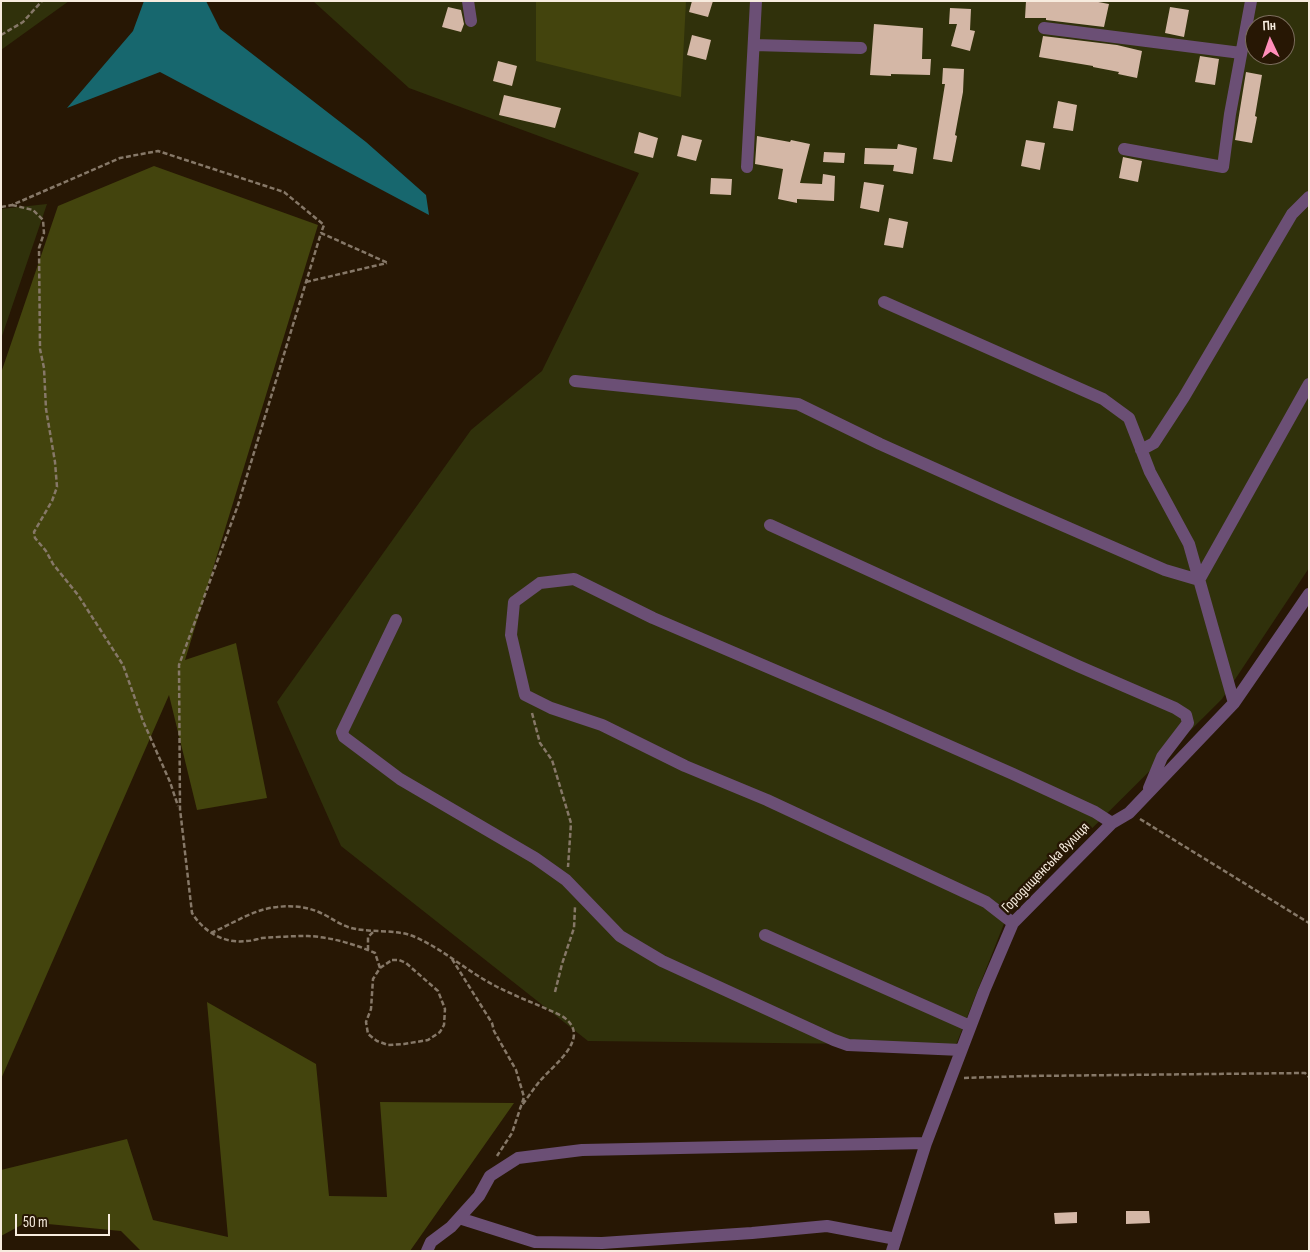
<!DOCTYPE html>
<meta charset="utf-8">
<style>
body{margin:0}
#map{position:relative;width:1310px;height:1252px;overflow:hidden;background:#271704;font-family:"Sofia Sans Condensed",sans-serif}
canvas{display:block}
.frame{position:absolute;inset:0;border:2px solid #f7ecdf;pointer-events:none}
.north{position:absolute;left:1245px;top:15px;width:50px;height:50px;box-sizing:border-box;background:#271704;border:1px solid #7a6c5c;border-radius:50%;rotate:357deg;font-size:14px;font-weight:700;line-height:20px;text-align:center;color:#f7ecdf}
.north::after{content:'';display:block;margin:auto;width:18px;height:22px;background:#ff8eba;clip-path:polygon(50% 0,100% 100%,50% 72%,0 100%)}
.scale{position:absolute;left:15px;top:1214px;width:95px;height:22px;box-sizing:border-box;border:2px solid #f7ecdf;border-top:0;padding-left:6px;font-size:15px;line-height:18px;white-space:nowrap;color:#f7ecdf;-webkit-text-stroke:4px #271704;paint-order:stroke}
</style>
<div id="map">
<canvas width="1310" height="1252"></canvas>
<div class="frame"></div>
<div class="north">Пн</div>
<div class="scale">50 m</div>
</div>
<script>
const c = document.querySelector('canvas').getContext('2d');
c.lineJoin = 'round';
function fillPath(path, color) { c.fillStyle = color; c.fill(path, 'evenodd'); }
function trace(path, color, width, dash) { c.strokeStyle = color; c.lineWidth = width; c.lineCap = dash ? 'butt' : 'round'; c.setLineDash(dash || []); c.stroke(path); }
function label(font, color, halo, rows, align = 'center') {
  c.font = font + ' "Sofia Sans Condensed",sans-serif'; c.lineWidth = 5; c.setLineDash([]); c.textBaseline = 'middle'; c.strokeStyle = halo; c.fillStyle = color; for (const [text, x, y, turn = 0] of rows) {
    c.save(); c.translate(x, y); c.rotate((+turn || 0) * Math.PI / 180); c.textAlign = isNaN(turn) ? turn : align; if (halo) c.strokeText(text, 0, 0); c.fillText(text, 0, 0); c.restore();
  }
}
fillPath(new Path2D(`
 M 1,1 L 69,1 L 1,50 Z
 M 313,1 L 1309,1 L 1309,568 L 1222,699 L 1009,911 L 956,1045 L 588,1041 L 341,846 L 277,702 L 471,430 L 542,371 L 639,173 L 409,88 ZM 1255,25 L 1285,25 L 1285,55 L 1255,55 Z
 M 47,204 L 1,339 L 1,209 Z`), '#30310b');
fillPath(new Path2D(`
 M 536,1 L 686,1 L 681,97 L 536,61 Z
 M 154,166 L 318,225 L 185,660 L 236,643 L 267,798 L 197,810 L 169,695 L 1,1079 L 1,373 L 58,206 Z
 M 207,1002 L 316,1064 L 329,1196 L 387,1197 L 380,1102 L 514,1103 L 410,1251 L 141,1251 L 121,1231 L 27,1222 L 1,1236 L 1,1170 L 127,1139 L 153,1220 L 228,1237 Z`), '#43440d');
fillPath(new Path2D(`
 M 144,1 L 206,1 L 220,29 L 366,142 L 426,195 L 429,215 L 160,72 L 67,108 L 133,31 Z`), '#17676e');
fillPath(new Path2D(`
 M 692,1 L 713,1 L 708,17 L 689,12 Z
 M 1026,1 L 1093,1 L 1109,4 L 1104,27 L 1046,20 L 1046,18 L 1025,18 Z
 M 448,7 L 461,10 L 464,24 L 461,32 L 442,27 Z
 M 1170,7 L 1189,10 L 1184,37 L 1165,33 Z
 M 950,8 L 971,9 L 970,30 L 975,31 L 970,51 L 951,46 L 957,24 L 949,24 Z
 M 874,24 L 923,28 L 922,59 L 931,59 L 930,75 L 891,74 L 891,76 L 870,75 Z
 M 692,35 L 711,40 L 706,60 L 687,55 Z
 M 1043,36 L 1117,45 L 1142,51 L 1137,78 L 1118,74 L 1119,72 L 1093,67 L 1093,66 L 1039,57 Z
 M 1200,56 L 1219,59 L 1215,85 L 1195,82 Z
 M 498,61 L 517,66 L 512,86 L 493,81 Z
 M 943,68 L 964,69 L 963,92 L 955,135 L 957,136 L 952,162 L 933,159 L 945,84 L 942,84 Z
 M 1246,72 L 1262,75 L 1255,116 L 1257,117 L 1252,143 L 1235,140 Z
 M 504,95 L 561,108 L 555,128 L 499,115 Z
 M 1058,101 L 1077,105 L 1073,131 L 1053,128 Z
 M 639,132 L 658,138 L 653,158 L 634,153 Z
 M 682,135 L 702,140 L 696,161 L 677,156 Z
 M 757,136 L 790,142 L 791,140 L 810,144 L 800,183 L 822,184 L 823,174 L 835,176 L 834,201 L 797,199 L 797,203 L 778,199 L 783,169 L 755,164 Z
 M 1026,140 L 1045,143 L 1040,170 L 1021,166 Z
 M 898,144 L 917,148 L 913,174 L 893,171 L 894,165 L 864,164 L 865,148 L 897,149 Z
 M 824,152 L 845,153 L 844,163 L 823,162 Z
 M 1123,157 L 1142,161 L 1138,182 L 1119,178 Z
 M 711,178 L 732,179 L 731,195 L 710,194 Z
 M 864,182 L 884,185 L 879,212 L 860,208 Z
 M 889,218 L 908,222 L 903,248 L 884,245 Z
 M 1126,1211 L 1149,1211 L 1150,1223 L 1126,1224 Z
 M 1077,1212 L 1077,1223 L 1055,1224 L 1054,1213 Z`), '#d4b7a6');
trace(new Path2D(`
 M 1,35 L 23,22 L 42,1
 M 12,205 L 33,210 L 43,220 L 44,233 L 39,248 L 40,349 L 44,368 L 46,409 L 55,462 L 57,487 L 52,501 L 34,532 L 35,538 L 46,551 L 53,564 L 78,595 L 123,665 L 143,721 L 170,782 L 178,806
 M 1,207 L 12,205 L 120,158 L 158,151 L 284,192 L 324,225 L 321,233
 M 306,282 L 387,263
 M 532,713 L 540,743 L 552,760 L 571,823 L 568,867
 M 1140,819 L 1309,923
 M 211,933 C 232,924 254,909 277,907 C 294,905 310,907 325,915 C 333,919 339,924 348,927 C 370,934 395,928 415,937 C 440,948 460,965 483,979 C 508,994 535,1003 562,1016 C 594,1037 553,1065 539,1082 C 532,1091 526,1100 520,1108
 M 368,950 L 368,937 L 373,932
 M 452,959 L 492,1023 L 494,1031 L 516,1070 L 524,1097 L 512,1133 L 497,1156
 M 392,960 L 399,960 L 406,963 L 438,991 L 445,1009 L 444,1025 L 440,1032 L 428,1040 L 404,1044 L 388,1045 L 377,1041 L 368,1034 L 366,1022 L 371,1009 L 373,979 L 380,968 Z
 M 380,968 L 375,953 C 355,944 330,937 308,936 C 293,936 277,937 262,938 C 257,939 252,941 247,941 C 224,944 204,932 192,913 L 180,809 L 179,665 L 238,505 L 321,233 L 388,263
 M 555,992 L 562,964 L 574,928 L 575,907
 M 964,1078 L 1027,1076 L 1305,1073 L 1309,1077`), '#867868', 2.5, [5, 2.5]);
trace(new Path2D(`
 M 468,1 L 471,21
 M 1044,28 L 1241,53
 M 754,45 L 861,48
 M 1124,149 L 1223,167 L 1230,114 L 1251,1
 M 747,167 L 756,1
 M 884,302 L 1103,399 L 1129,418 L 1150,472 L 1189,544 L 1234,703
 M 575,381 L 798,404 L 880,444 L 1007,501 L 1165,570 L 1199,580 L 1309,384
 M 1141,450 L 1154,443 L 1184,397 L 1292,214 L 1309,197
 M 770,525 L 1078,666 L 1175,708 L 1186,715 L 1188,723 L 1162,757 L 1149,788
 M 396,620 L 342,732 L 344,737 L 400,779 L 535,858 L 566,880 L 620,936 L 662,961 L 834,1040 L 848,1045 L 961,1050
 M 1013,923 L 986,902 L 767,800 L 685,766 L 602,725 L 551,708 L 525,695 L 511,635 L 514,602 L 540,583 L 574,579 L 653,618 L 884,717 L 1013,774 L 1095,812 L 1112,823
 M 765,935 L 970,1026
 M 459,1218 L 535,1242 L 602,1243 L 752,1233 L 827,1226 L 896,1239
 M 427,1251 L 431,1242 L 451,1227 L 479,1196 L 490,1176 L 518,1158 L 582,1150 L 926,1143
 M 892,1251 L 926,1143 L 984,991 L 1013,923 L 1112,823 L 1129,813 L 1234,703 L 1309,594`), '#6b4f75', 12);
label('15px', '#f7ecdf', '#271704', [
 ["Городищенська вулиця",1046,868,-46]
]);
</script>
